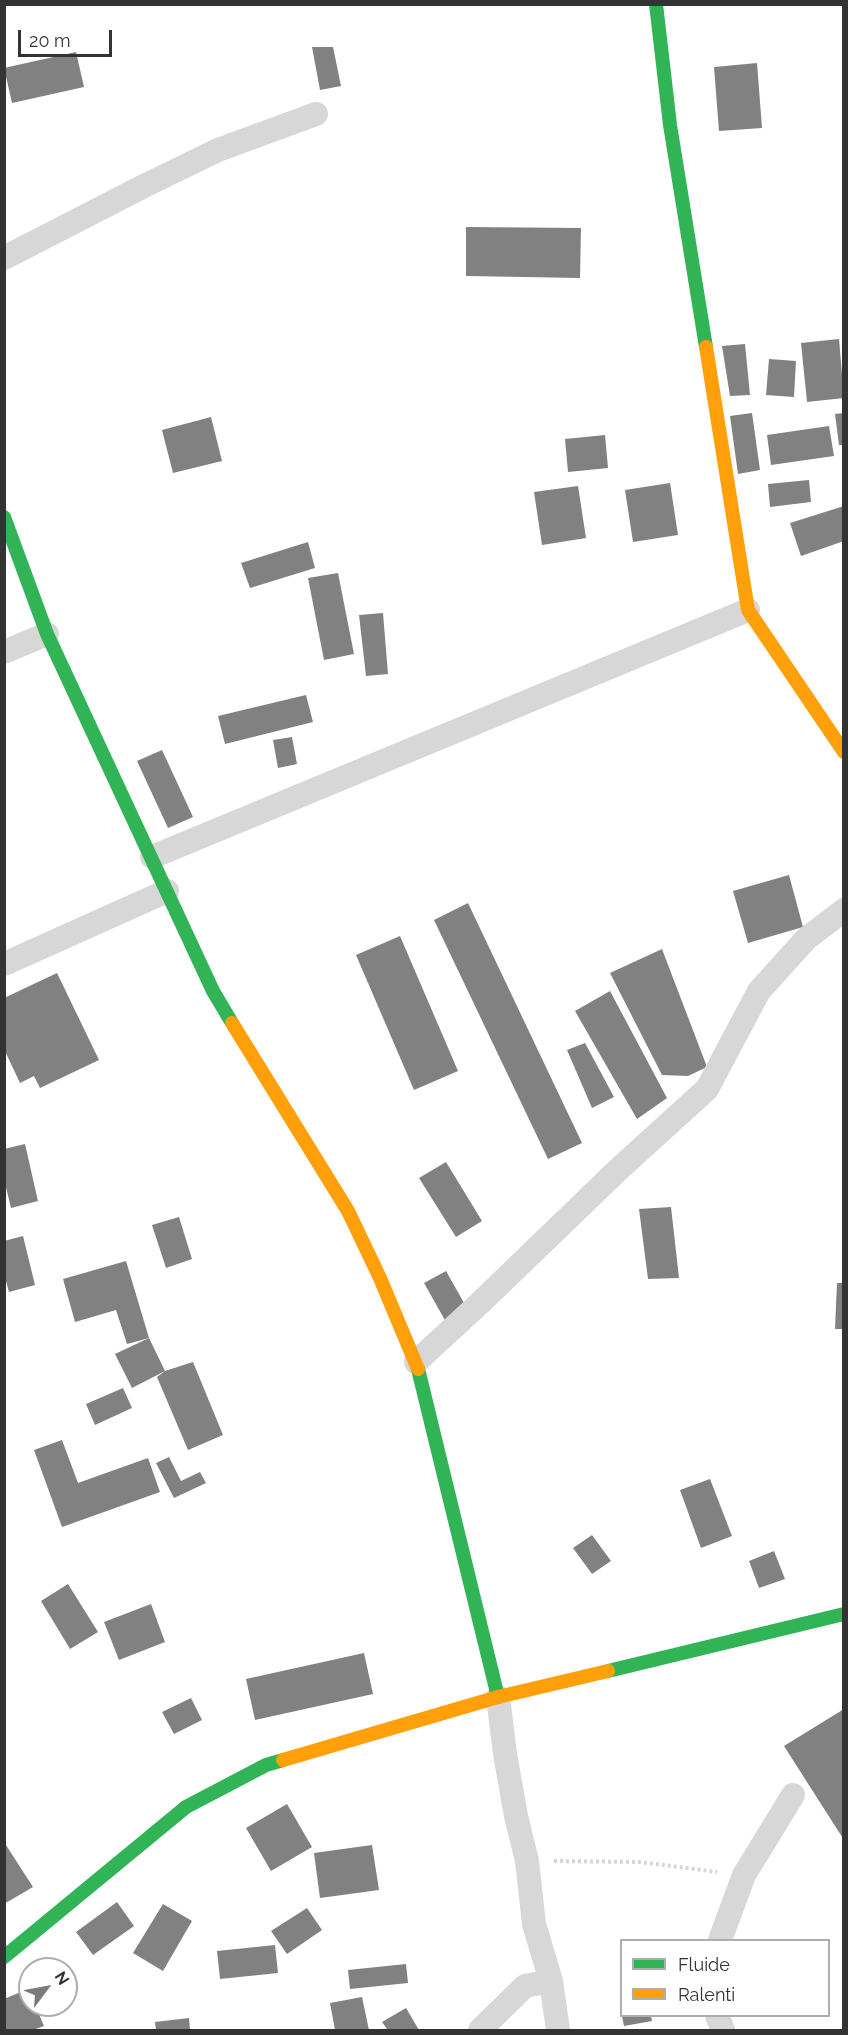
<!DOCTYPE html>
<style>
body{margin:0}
#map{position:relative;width:848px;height:2035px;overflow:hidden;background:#fff;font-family:Raleway,sans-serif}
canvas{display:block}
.frame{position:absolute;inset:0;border:6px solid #333;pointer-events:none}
.legend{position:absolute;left:620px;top:1939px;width:210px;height:78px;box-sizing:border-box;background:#fff;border:2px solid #adadad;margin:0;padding:8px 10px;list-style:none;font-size:18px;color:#333}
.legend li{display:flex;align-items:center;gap:12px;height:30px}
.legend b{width:30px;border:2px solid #adadad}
.north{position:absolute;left:18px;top:1957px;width:60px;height:60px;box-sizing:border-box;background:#fff;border:2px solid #adadad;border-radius:50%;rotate:58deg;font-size:16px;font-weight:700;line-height:24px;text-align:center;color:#333}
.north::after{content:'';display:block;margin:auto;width:21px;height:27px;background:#7a7a7a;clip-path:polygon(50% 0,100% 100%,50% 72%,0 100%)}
.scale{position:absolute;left:18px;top:30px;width:94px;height:27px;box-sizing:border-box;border:3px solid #333;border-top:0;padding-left:8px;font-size:18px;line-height:21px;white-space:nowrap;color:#333;-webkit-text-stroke:4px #fff;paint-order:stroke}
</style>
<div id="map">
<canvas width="848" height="2035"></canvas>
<div class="frame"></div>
<ul class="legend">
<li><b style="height:8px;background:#30b455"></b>Fluide</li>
<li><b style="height:8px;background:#ff9f0a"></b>Ralenti</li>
</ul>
<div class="north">N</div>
<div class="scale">20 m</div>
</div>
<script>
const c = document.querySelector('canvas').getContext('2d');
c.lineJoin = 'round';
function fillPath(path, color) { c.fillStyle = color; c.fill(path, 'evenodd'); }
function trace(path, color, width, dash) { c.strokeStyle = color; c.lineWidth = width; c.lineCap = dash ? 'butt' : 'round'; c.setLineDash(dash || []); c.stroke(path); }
fillPath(new Path2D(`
 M 312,47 L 333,47 L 341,86 L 320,90 Z
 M 76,52 L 84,87 L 12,103 L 4,68 Z
 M 757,63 L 762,128 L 719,131 L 714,67 Z
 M 466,227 L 581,228 L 580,278 L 466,276 Z
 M 839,339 L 844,398 L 807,402 L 801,343 Z
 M 745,344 L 750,395 L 730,396 L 722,346 Z
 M 769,359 L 796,361 L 794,397 L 766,395 Z
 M 752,413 L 760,470 L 738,474 L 730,416 Z
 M 844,413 L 844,445 L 839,445 L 835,414 Z
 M 211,417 L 222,461 L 173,473 L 162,430 Z
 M 829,426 L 834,456 L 771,465 L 767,435 Z
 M 605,435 L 608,468 L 568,472 L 565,439 Z
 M 809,480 L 811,502 L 770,507 L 768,484 Z
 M 670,483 L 678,535 L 633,542 L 625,490 Z
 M 578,486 L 586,538 L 542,545 L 534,492 Z
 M 844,506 L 844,541 L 801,556 L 790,523 Z
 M 308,542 L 315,568 L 250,588 L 241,563 Z
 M 338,573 L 354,654 L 324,660 L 308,578 Z
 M 383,613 L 388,674 L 366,676 L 359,615 Z
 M 306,695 L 313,722 L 225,744 L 218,716 Z
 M 292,737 L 297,764 L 278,768 L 273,740 Z
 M 162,750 L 193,817 L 168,828 L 137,761 Z
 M 789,875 L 803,927 L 748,943 L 733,891 Z
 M 468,903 L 582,1143 L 548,1159 L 434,920 Z
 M 400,936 L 458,1071 L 414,1090 L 356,955 Z
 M 662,949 L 707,1067 L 688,1076 L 662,1075 L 610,973 Z
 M 57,973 L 99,1060 L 40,1088 L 34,1076 L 20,1083 L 4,1049 L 4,998 Z
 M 610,991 L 667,1098 L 637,1119 L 575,1011 Z
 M 585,1043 L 614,1097 L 592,1108 L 567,1050 Z
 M 25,1144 L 38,1201 L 11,1208 L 4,1179 L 4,1149 Z
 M 446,1162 L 482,1221 L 456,1237 L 419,1178 Z
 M 671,1207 L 679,1278 L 648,1279 L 639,1209 Z
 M 179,1217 L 192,1259 L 166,1268 L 152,1225 Z
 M 23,1236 L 35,1285 L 9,1292 L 4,1274 L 4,1241 Z
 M 126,1261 L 149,1338 L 127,1344 L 116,1310 L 75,1322 L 63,1279 Z
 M 446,1271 L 468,1310 L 446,1322 L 424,1283 Z
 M 837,1283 L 844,1283 L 844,1329 L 835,1329 Z
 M 149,1338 L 165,1371 L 132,1388 L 115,1354 Z
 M 193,1362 L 223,1435 L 188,1450 L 157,1377 L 165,1371 Z
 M 123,1388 L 132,1408 L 95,1425 L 86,1404 Z
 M 62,1440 L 78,1483 L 148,1458 L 160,1492 L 62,1527 L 34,1450 Z
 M 169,1457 L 181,1481 L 200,1472 L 206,1483 L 174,1498 L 156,1463 Z
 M 710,1479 L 732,1536 L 701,1548 L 680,1490 Z
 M 592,1535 L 611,1561 L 592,1574 L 573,1548 Z
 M 774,1551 L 785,1579 L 759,1588 L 749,1561 Z
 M 68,1584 L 98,1632 L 70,1649 L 41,1601 Z
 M 151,1604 L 165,1642 L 119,1660 L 104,1622 Z
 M 364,1653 L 373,1694 L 255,1720 L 246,1679 Z
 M 191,1698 L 202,1720 L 174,1734 L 162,1712 Z
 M 844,1709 L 844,1840 L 784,1746 Z
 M 287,1804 L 312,1847 L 271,1871 L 246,1828 Z
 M 4,1842 L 33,1887 L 4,1904 Z
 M 372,1845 L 379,1890 L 320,1898 L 314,1853 Z
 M 117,1902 L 134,1926 L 93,1955 L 76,1932 Z
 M 163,1904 L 192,1921 L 163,1971 L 133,1953 Z
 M 307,1908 L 322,1930 L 287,1954 L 271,1931 Z
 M 275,1945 L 278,1973 L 220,1979 L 217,1951 Z
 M 406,1964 L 408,1983 L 350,1989 L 348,1970 Z
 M 28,1989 L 30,1995 L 30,2005 L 35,2005 L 44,2026 L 33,2030 L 4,2030 L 4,1999 Z
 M 362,1997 L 369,2030 L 335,2030 L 330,2003 Z
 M 406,2008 L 419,2030 L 384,2030 L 387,2029 L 382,2022 Z
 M 622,2016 L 651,2016 L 652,2021 L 624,2026 Z
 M 189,2018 L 190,2030 L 156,2030 L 155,2022 Z`), '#818181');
trace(new Path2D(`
 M 554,1861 L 640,1862 L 717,1872`), '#d6d6d6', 4, [3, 3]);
trace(new Path2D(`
 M 4,258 L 144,186 L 218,150 L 316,114
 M 4,652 L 47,634
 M 152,857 L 748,610
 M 4,964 L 167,891
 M 416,1362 L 480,1303 L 620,1168 L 707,1089 L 759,991 L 806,939 L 844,910
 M 498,1697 L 505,1754 L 516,1816 L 527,1861 L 534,1924 L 551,1981 L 558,2030
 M 720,1940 L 744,1875 L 793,1795
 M 717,2016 L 723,2030
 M 480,2030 L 525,1986 L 551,1981`), '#d7d7d7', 24);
trace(new Path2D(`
 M 656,4 L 670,125 L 706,347
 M 4,517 L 47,634 L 213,991 L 232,1023
 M 418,1369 L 498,1697
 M 608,1671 L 844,1614
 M 4,1957 L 186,1807 L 266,1765 L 283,1760`), '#30b455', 14);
trace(new Path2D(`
 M 706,347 L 748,610 L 844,752
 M 232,1023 L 348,1211 L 380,1278 L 418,1369
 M 283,1760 L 498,1697 L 608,1671`), '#ff9f0a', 14);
</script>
